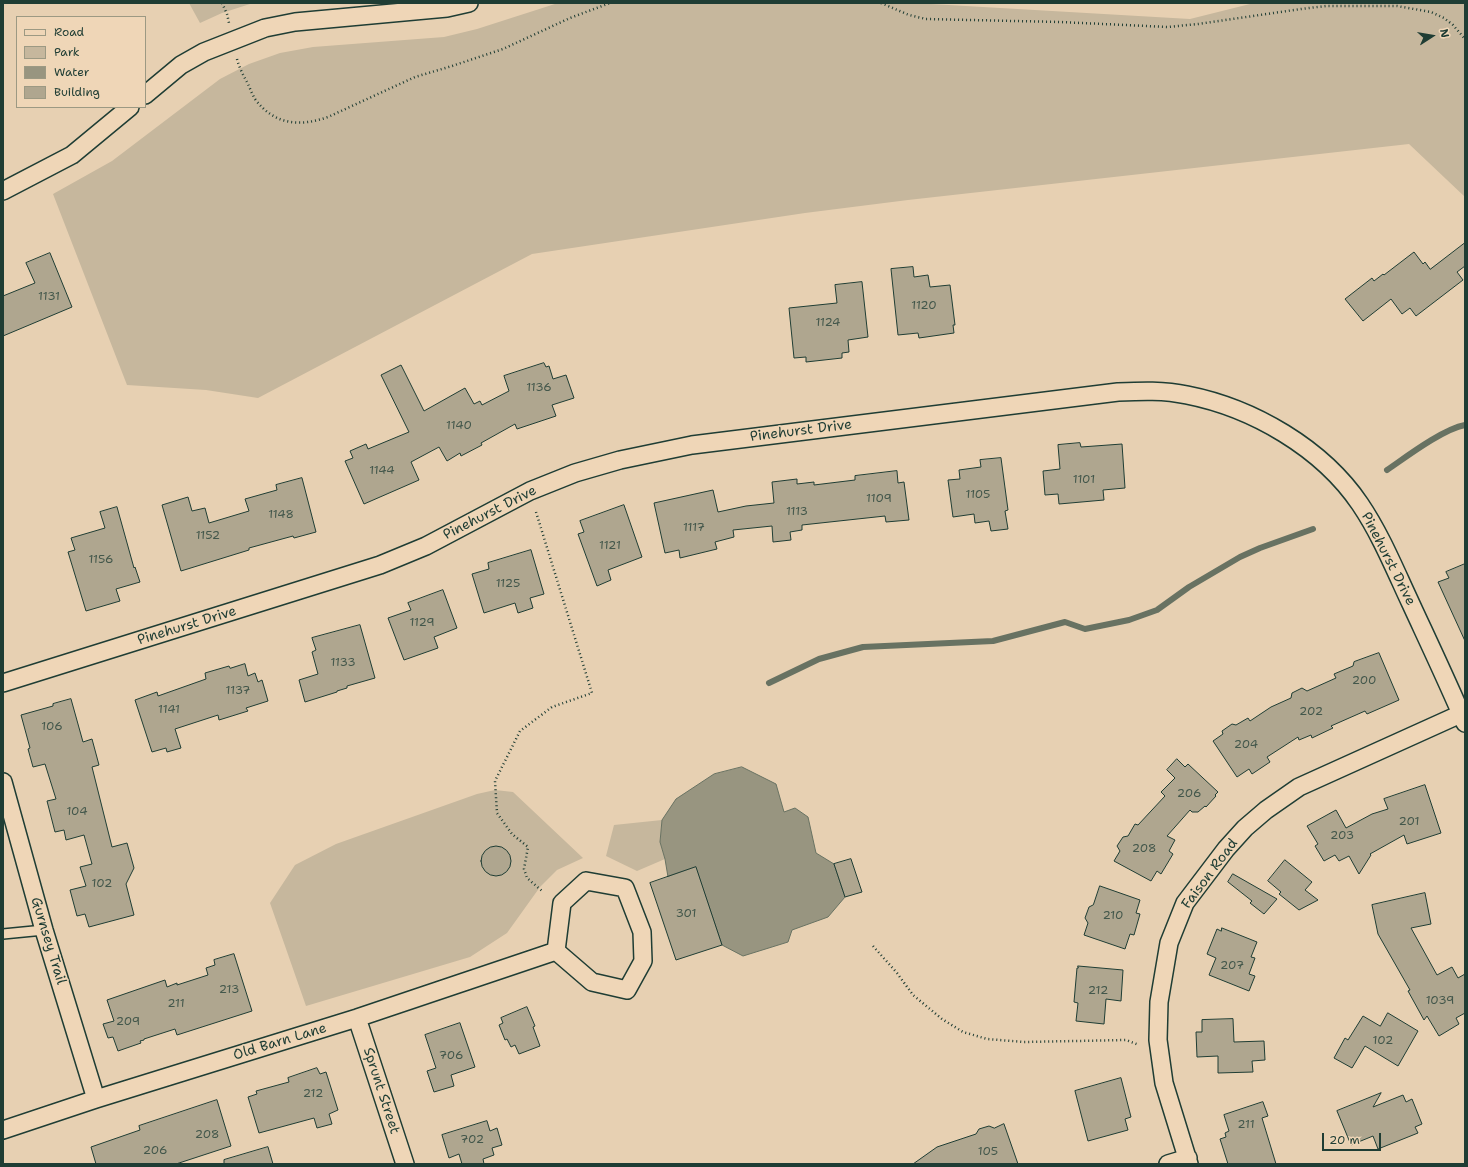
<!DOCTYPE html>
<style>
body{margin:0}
#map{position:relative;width:1468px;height:1167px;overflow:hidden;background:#e7d0b2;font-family:"Shantell Sans",sans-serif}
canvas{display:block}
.frame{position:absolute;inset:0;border:4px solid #1f3d34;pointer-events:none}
.legend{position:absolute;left:16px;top:16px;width:130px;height:92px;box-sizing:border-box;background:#efd6b7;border:1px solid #9c9983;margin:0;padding:5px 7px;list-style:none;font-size:12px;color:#1f3d34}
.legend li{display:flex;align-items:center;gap:8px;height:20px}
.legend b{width:20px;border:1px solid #9c9983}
.north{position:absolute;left:1412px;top:16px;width:40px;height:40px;-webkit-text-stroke:3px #efd6b7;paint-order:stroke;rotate:78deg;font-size:11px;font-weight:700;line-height:16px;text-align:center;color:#1f3d34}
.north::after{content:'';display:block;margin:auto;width:14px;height:18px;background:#1f3d34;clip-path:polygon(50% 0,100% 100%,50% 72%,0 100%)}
.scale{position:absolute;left:1322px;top:1133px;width:59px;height:18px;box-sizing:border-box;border:2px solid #1f3d34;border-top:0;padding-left:5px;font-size:12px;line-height:14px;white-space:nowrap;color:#1f3d34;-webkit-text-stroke:3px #efd6b7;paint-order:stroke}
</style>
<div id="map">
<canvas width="1468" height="1167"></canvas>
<div class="frame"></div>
<ul class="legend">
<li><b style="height:5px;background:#efd6b7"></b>Road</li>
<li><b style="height:11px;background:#c6b79d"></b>Park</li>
<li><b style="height:11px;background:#989580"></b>Water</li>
<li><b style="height:11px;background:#afa68f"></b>Building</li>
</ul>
<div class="north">N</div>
<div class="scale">20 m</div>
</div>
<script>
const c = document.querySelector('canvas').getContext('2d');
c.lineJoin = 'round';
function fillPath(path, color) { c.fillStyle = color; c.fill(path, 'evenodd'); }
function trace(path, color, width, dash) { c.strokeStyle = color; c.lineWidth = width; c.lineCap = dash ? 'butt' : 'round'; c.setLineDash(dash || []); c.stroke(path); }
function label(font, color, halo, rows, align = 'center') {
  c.font = font + ' "Shantell Sans",sans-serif'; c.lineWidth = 3; c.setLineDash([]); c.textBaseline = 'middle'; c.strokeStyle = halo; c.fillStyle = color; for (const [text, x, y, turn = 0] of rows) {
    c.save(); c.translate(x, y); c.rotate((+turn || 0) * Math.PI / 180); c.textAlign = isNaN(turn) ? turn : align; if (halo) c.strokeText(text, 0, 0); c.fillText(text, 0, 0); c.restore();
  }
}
fillPath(new Path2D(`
 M 189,3 L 250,3 L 250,4 L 222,13 L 200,23 Z
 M 558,3 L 914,3 L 1190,19 L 1254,3 L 1465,3 L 1465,197 L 1409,144 L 908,200 L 805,213 L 532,254 L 258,398 L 206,390 L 127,385 L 53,194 L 112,161 L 220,79 L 249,64 L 280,53 L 313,47 L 444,37 L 477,29 Z
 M 495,790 L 513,792 L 583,858 L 557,870 L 540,887 L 507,933 L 470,957 L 306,1006 L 270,903 L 295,865 L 336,844 L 477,794 Z
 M 662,820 L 660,842 L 665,859 L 637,871 L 606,856 L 614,825 Z`), '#c6b79d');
const water = new Path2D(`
 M 742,767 L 776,784 L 784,812 L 795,808 L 808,817 L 816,853 L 834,864 L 845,897 L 828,917 L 792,930 L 788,942 L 743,956 L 722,945 L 696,868 L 668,877 L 665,859 L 660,842 L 662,820 L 676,799 L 714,774 Z`);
fillPath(water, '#989580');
trace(water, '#687262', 1);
trace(new Path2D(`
 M 1387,470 C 1406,457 1443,429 1465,425
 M 769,683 L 819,659 L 863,647 L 993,641 L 1065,622 L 1085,629 L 1129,620 L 1157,610 L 1189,587 L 1240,557 L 1260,548 L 1313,529`), '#687262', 6);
const building = new Path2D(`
 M 1465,243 L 1465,266 L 1457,272 L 1463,280 L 1416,316 L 1410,308 L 1402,314 L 1391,299 L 1363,321 L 1345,299 L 1372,278 L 1374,281 L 1383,274 L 1384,275 L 1414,252 L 1423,264 L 1425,262 L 1430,269 Z
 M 50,253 L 72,307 L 3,336 L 3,296 L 35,283 L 26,263 Z
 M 913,267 L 914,277 L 928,275 L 930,287 L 950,285 L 955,325 L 953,325 L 954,333 L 919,338 L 918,333 L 898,335 L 891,269 Z
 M 862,282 L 868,337 L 848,340 L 849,352 L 842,353 L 842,358 L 806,362 L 806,357 L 794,358 L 789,308 L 837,303 L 835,285 Z
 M 544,363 L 546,367 L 549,366 L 553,379 L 566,375 L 574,398 L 552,405 L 556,416 L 517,429 L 515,424 L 481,443 L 482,445 L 461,456 L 460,453 L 447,461 L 439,447 L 411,462 L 419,480 L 364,504 L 345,461 L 353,458 L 350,451 L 366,444 L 368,449 L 409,432 L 381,375 L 401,365 L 424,411 L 465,388 L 474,404 L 480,401 L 482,405 L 509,391 L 504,376 Z
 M 1080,443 L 1081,447 L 1122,444 L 1125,488 L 1103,490 L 1104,500 L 1059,504 L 1058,494 L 1045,495 L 1043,471 L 1060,469 L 1058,445 Z
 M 1001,458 L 1008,510 L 1005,511 L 1008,529 L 991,531 L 989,521 L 975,523 L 974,514 L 953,517 L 948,480 L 960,479 L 959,470 L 981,467 L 980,460 Z
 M 897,471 L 898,483 L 904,482 L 909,520 L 886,522 L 885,516 L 802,525 L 802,530 L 790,532 L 791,540 L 773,542 L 772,526 L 733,530 L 734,537 L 715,542 L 717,549 L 680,558 L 679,550 L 665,553 L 654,503 L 713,490 L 718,512 L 746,506 L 774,503 L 772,482 L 797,479 L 797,484 L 814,482 L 814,485 L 855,480 L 855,476 Z
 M 302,478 L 316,532 L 294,538 L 293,536 L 249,548 L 249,550 L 181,571 L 162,505 L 188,497 L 192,511 L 205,508 L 209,523 L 249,511 L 245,499 L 277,490 L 276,485 Z
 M 624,505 L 642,557 L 608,570 L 611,580 L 597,586 L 578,534 L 584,532 L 580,521 Z
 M 117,507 L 134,568 L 135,567 L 140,582 L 116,589 L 120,601 L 86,611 L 68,552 L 75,550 L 71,538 L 105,528 L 100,512 Z
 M 531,550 L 544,594 L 530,598 L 533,608 L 518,613 L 515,603 L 484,613 L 472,574 L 489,569 L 488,563 Z
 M 1465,564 L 1465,641 L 1438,582 L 1449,578 L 1446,572 Z
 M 443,590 L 457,628 L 434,637 L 438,648 L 404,660 L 388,618 L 411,610 L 408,603 Z
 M 360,625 L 375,678 L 347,686 L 347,688 L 337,691 L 337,692 L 305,702 L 299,680 L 318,674 L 312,652 L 316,650 L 312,638 Z
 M 1379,653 L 1399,700 L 1367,714 L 1365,711 L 1331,726 L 1333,728 L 1312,738 L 1311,735 L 1299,740 L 1298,737 L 1267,757 L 1270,762 L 1252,774 L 1249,769 L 1237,777 L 1213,741 L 1223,734 L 1222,731 L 1232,724 L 1236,725 L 1248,718 L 1250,721 L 1271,707 L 1291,698 L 1292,693 L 1302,688 L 1307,691 L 1336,678 L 1334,674 L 1353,666 L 1354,662 Z
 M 245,664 L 248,676 L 255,673 L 258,682 L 262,680 L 268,701 L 246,708 L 248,711 L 219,720 L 218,715 L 175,729 L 181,748 L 167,752 L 166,748 L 152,752 L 135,700 L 157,692 L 158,696 L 206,679 L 205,673 L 229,666 L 230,668 Z
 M 71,699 L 83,742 L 92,739 L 99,765 L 92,767 L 112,847 L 127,843 L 134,868 L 126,884 L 134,915 L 89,927 L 85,914 L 77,916 L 70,890 L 86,886 L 80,867 L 92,864 L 84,835 L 66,840 L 64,830 L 55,832 L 47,801 L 56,799 L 45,764 L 33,767 L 28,749 L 30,748 L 21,715 L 53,706 L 53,704 Z
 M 1177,759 L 1185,767 L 1188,764 L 1218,792 L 1215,795 L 1216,796 L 1206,807 L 1205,806 L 1198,812 L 1192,812 L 1190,810 L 1167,836 L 1175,840 L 1169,851 L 1173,854 L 1161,874 L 1157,871 L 1151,881 L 1114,861 L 1120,851 L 1117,846 L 1123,837 L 1128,836 L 1135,824 L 1138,825 L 1165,796 L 1161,792 L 1175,778 L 1167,770 Z
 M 1425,785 L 1441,833 L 1407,844 L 1404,835 L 1370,854 L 1371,855 L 1359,874 L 1349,856 L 1339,861 L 1335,855 L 1324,861 L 1315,846 L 1318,844 L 1307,826 L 1336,810 L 1346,828 L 1372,814 L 1388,809 L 1384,799 Z
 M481 861a15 15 0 1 1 30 0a15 15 0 1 1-30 0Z
 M 851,859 L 862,892 L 845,897 L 834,864 Z
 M 1285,860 L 1312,882 L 1305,890 L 1318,900 L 1299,910 L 1279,894 L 1281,892 L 1268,881 Z
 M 696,867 L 722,945 L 676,960 L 650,883 Z
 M 1233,874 L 1277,899 L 1264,914 L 1250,903 L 1252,901 L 1228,882 Z
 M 1100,886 L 1140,900 L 1136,913 L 1140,914 L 1134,935 L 1130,934 L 1125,949 L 1084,935 L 1088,923 L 1085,918 L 1089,907 L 1093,905 Z
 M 1425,893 L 1431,924 L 1411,928 L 1437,975 L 1452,967 L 1458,978 L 1465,974 L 1465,1013 L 1456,1018 L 1459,1024 L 1439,1036 L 1427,1016 L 1424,1020 L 1408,991 L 1410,990 L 1378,934 L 1372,905 Z
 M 1222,928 L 1257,942 L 1251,957 L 1255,958 L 1249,974 L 1255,976 L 1249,991 L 1209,975 L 1216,958 L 1207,954 L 1217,929 L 1221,931 Z
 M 234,954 L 252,1011 L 177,1035 L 175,1029 L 144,1039 L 144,1040 L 140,1041 L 141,1043 L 118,1051 L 113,1037 L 108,1038 L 103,1024 L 114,1021 L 107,1000 L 165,980 L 167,987 L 177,983 L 177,985 L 208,975 L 206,968 L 215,965 L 214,960 Z
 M 1078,966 L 1123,970 L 1121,1001 L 1106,999 L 1104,1024 L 1076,1021 L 1078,1003 L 1074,1002 L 1077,968 L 1078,968 Z
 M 527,1007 L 535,1026 L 533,1027 L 540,1046 L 519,1054 L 515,1045 L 511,1047 L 507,1039 L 505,1040 L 499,1025 L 503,1023 L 501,1018 Z
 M 1388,1013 L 1418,1031 L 1398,1066 L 1365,1046 L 1352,1068 L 1334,1058 L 1345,1038 L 1348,1040 L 1363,1016 L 1380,1026 Z
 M 1233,1019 L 1234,1042 L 1264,1041 L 1265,1060 L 1252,1061 L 1253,1072 L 1218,1073 L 1218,1056 L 1197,1057 L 1196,1032 L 1202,1032 L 1202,1020 Z
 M 460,1023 L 475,1067 L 451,1075 L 454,1086 L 434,1092 L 427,1071 L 436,1068 L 425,1035 Z
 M 317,1068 L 320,1074 L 326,1072 L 338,1110 L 329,1114 L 332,1124 L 317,1128 L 314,1118 L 259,1133 L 248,1097 L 257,1094 L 256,1091 L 289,1082 L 288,1078 Z
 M 1121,1078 L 1131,1117 L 1125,1119 L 1128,1130 L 1088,1141 L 1075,1091 Z
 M 1381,1093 L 1373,1107 L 1403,1095 L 1406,1102 L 1412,1099 L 1422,1124 L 1415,1127 L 1418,1133 L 1378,1149 L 1373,1136 L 1351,1145 L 1337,1111 Z
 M 217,1100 L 231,1146 L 176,1164 L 96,1164 L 91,1147 L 140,1130 L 139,1126 Z
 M 1263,1102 L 1268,1116 L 1262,1118 L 1276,1164 L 1228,1164 L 1220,1139 L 1226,1137 L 1225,1133 L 1229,1131 L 1224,1115 Z
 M 487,1121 L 490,1131 L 497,1128 L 502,1145 L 492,1148 L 494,1155 L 483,1159 L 484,1164 L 462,1164 L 459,1154 L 449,1158 L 442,1135 Z
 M 1004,1124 L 1018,1164 L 913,1164 L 937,1147 L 976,1134 L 979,1129 L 989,1126 L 994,1128 Z
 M 268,1147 L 273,1164 L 224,1164 L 224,1160 Z`);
fillPath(building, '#afa68f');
trace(building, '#1f3d34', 1);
const lane = new Path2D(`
 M 3,934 L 44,930`);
const street = new Path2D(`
 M 145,95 L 181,65 L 204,52 L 265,28 L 295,22 L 447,8 L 469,3
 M 3,191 L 72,155 L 130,107
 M 3,683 L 380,565 L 426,546 L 530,491 L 575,473 L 620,460 L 692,445 L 1118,392 C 1141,391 1164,390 1187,395 C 1253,408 1322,448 1360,504 C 1381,535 1395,570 1411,604 C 1429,643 1448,683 1465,723
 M 3,782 L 44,930 L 96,1099
 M 357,1018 L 405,1164
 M 3,1130 L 96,1099 L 357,1018 L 556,951 L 562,903 L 586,881 L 625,888 L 642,932 L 643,961 L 627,990 L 592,982 L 556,951
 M 1168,1164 L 1188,1158
 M 1189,1164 L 1164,1083 L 1158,1040 L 1159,1002 L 1169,943 L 1185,903 L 1226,849 L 1245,828 L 1266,810 L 1299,787 L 1465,712`);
trace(lane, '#1f3d34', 12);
trace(street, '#1f3d34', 20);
trace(new Path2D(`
 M 222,3 L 227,14 L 229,23
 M 881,3 L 909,15 L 926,19 L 1060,22 L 1168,27 L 1198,24 L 1301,9 L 1326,6 L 1397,6 L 1431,12 L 1444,18 L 1453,25 L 1465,39
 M 237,59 C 239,67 243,75 247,82 C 250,88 252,94 255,99 C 274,125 300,127 328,117 L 415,77 L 452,66 L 503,49 L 570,18 L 610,3
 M 536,512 L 592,693 L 552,707 L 520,731 L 495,781 L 497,813 L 512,834 L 528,847 L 524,869 L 527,878 L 542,891
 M 873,946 L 897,973 L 913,995 L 942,1019 L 963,1032 L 987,1039 L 1024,1042 L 1126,1040 L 1139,1045`), '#1f3d34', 2.5, [1, 3]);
trace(lane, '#efd6b7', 9);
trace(street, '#efd6b7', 17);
label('12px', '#43574b', null, [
 ["1131",49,297],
 ["1120",924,306],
 ["1124",828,323],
 ["1136",539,388],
 ["1140",459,426],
 ["1144",382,471],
 ["1101",1084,480],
 ["1105",978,495],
 ["1109",879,499],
 ["1113",797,512],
 ["1148",281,515],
 ["1117",694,528],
 ["1152",208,536],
 ["1121",610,546],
 ["1156",101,560],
 ["1125",508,584],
 ["1129",422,623],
 ["1133",343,663],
 ["200",1364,681],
 ["1137",238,691],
 ["1141",169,710],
 ["202",1311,712],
 ["106",52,727],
 ["204",1246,745],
 ["206",1189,794],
 ["104",77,812],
 ["201",1409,822],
 ["203",1342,836],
 ["208",1144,849],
 ["102",102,884],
 ["301",686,914],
 ["210",1113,916],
 ["207",1232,966],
 ["213",229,990],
 ["212",1098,991],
 ["1039",1440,1001],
 ["211",176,1004],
 ["209",128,1022],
 ["102",1383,1041],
 ["706",451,1056],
 ["212",313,1094],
 ["211",1246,1125],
 ["208",207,1135],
 ["702",472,1140],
 ["206",155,1151],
 ["105",988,1152]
]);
label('14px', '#1f3d34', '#efd6b7', [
 ["Pinehurst Drive",801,431,-7],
 ["Pinehurst Drive",490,513,-27],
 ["Pinehurst Drive",1388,559,63],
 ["Pinehurst Drive",187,626,-17],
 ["Faison Road",1210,874,-53],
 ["Gurnsey Trail",48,941,73],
 ["Old Barn Lane",280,1042,-17],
 ["Sprunt Street",381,1091,72]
]);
</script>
